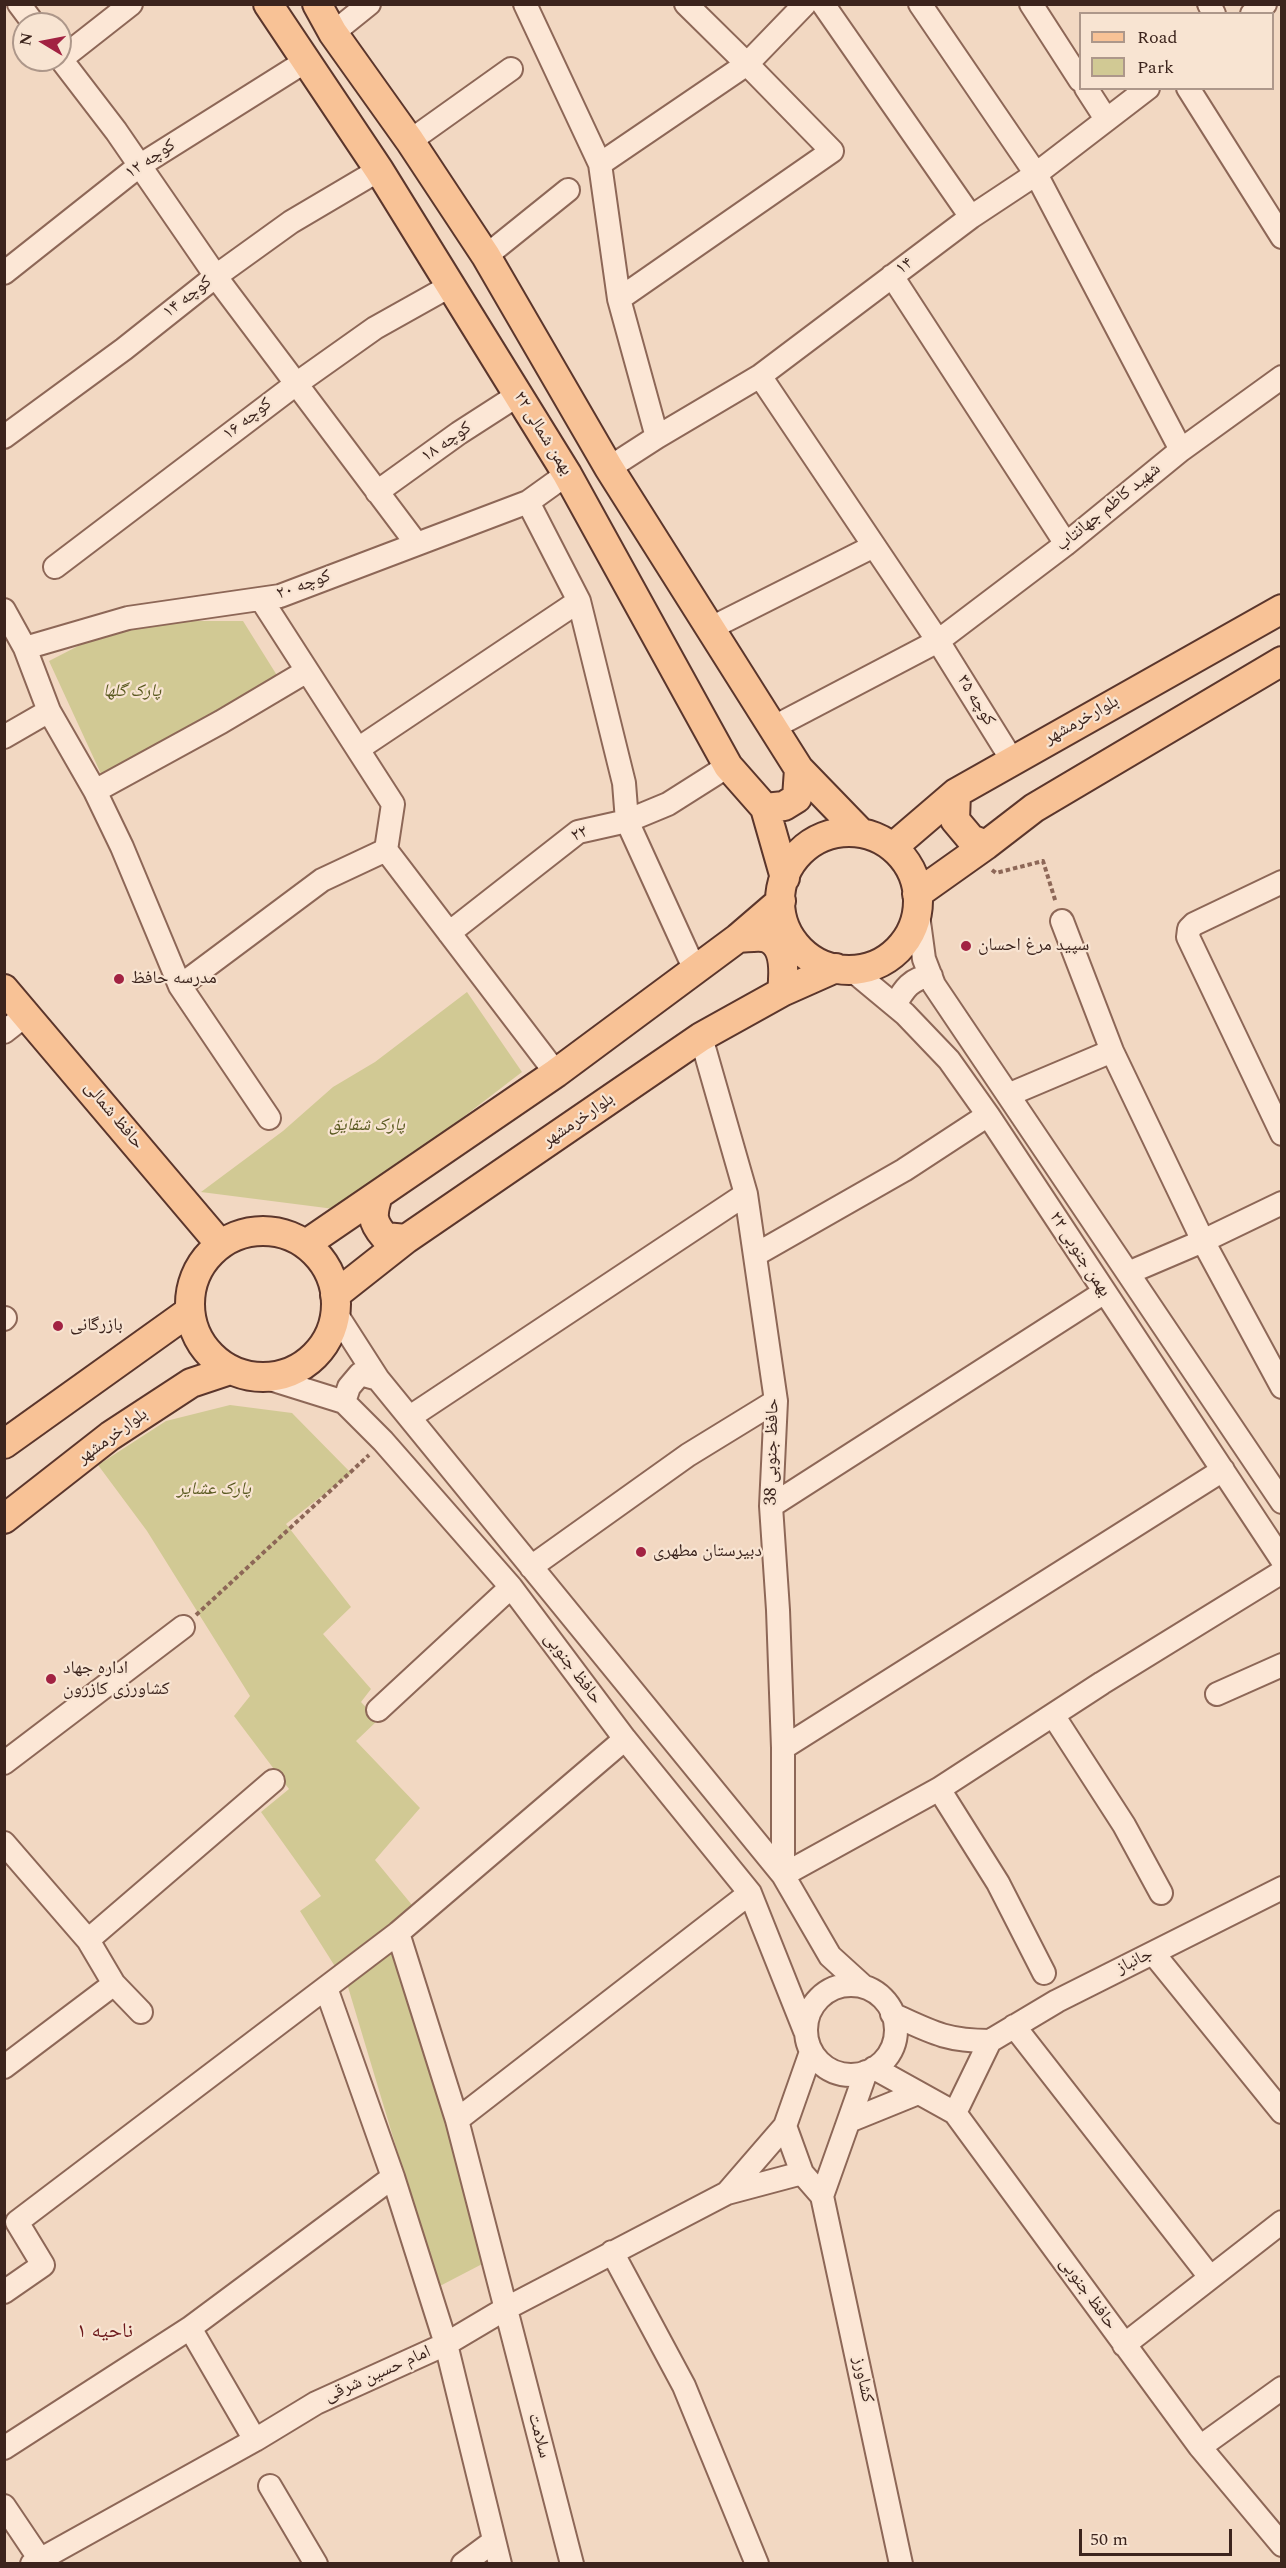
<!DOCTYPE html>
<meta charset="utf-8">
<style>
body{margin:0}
#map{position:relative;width:1286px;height:2568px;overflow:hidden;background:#f2d8c2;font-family:Spectral,serif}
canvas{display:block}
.frame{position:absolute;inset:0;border:6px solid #3c241d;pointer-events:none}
.legend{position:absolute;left:1079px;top:12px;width:195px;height:78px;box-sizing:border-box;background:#f8e4d2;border:2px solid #ad978a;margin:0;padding:8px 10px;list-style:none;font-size:18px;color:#3c241d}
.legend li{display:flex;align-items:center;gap:12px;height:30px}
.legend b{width:30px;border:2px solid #ad978a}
.north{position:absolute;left:12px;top:12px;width:60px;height:60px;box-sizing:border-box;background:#f8e4d2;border:2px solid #ad978a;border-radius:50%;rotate:280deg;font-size:16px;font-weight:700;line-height:24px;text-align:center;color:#3c241d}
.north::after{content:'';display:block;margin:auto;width:21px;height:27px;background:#a22242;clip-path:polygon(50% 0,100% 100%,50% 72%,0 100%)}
.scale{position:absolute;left:1079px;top:2529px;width:153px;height:27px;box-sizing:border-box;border:3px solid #3c241d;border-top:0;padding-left:8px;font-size:18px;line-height:21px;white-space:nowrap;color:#3c241d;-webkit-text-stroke:4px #f8e4d2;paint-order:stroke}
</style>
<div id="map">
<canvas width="1286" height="2568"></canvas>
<div class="frame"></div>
<ul class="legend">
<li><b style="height:8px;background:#f8c296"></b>Road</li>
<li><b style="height:16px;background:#d1c994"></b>Park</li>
</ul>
<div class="north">N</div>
<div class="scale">50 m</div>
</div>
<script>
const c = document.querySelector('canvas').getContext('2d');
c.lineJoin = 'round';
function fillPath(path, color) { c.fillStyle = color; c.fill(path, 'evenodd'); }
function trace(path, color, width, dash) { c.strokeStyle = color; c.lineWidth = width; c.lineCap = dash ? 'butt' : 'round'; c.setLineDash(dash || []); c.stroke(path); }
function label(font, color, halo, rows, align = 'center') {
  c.font = font + ' Spectral,"Noto Naskh Arabic",serif'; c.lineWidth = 4.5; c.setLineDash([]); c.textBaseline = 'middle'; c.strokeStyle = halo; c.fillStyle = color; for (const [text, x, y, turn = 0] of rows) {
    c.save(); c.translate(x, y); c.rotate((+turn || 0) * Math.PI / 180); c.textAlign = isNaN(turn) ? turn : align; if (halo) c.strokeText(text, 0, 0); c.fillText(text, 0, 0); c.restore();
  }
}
fillPath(new Path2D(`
 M 190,621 L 243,621 L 283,685 L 102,776 L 49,661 L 84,643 L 134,627 Z
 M 467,992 L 522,1072 L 342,1210 L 201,1192 L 283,1131 L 333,1087 L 375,1062 Z
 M 230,1405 L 292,1413 L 351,1473 L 286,1524 L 351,1607 L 323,1634 L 371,1689 L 361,1702 L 378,1720 L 356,1741 L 420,1808 L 375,1860 L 412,1905 L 391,1930 L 486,2262 L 438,2287 L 348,1987 L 300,1911 L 321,1896 L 261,1812 L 289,1789 L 234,1716 L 250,1696 L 147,1531 L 98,1465 L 166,1421 Z`), '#d1c994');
const minor = new Path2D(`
 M 19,4 L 34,24
 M 525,4 L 600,164 L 619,299 L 657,437 L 609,468
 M 823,4 L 971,217
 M 920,4 L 1036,174 L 1181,450
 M 1031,4 L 1080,80
 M 1209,4 L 1214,14
 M 1252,14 L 1265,4
 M 333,33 L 369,4
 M 60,58 L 116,131 L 222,285 L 416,543
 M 61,59 L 131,4
 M 1086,88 L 1106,119
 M 1188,88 L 1282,237
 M 410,141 L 511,69
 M 600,164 L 747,64 L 805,4
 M 486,256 L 568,190
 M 4,273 L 139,166 L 306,61
 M 892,276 L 1066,544
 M 619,299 L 832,151 L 747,64 L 686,4
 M 760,376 L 938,641 L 1012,760
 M 4,437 L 124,349 L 216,276 L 291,222 L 379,170
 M 657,437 L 760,376 L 971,217 L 1036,174 L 1148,88
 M 377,492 L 459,433 L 518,395
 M 528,502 L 579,601 L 624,783 L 627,821 L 695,970
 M 55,567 L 296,384 L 375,328 L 450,286
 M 261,599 L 393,804 L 386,850 L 556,1073
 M 4,610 L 25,648 L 49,711 L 95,791 L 122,847 L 180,986 L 269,1118
 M 711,628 L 874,546
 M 25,648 L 128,618 L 280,596 L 528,502 L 567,474
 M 774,727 L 938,641 L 1066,544 L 1181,450 L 1282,377
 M 4,737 L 49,711
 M 358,749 L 579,601
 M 95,791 L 221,722 L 307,671
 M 1282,882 L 1194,924 L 1189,929 L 1188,937 L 1282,1134
 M 917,907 L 924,959 L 934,985 L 1282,1502
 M 1062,921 L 1112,1051 L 1203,1241 L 1282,1387
 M 449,933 L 578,832 L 627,821 L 668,804 L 728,766
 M 852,970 L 905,1014 L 949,1060 L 988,1115 L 1282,1560
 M 180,986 L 322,880 L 386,850
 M 895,1005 C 904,989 911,978 931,976
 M 4,1032 L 27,1014
 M 701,1037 L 746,1194 L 776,1401 L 771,1506 L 778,1610 L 783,1748 L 783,1875
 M 1008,1095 L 1112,1051
 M 755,1255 L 904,1170 L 988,1115
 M 1128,1273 L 1203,1241 L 1282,1203
 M 335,1312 L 378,1379 L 783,1875 L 830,1956 L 863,1986
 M 4,1319 L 5,1318
 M 264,1377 L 344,1402 L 383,1441 L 511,1587 L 625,1739 L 750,1893 L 805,2031
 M 344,1402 L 349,1387 L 360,1374 L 378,1379
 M 410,1417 L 746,1194
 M 771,1506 L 1103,1293
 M 531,1567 L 688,1455 L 776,1401
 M 1217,1694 L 1282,1665
 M 378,1710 L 511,1587
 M 1053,1715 L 1124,1825 L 1161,1893
 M 783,1748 L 1223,1470
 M 4,1763 L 183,1627
 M 939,1789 L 998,1883 L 1044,1973
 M 4,1843 L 88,1940 L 114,1984 L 141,2012
 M 783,1875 L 939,1789 L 1102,1683 L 1282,1572
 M 398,1933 L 457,2120 L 572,2564
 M 88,1940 L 273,1781
 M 1153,1953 L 1282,2112
 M806 2030a45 45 0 1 1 90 0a45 45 0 1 1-90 0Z
 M 326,1988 L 393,2177 L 446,2344 L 500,2564
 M 892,2014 C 931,2032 946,2041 990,2041
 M 1014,2026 L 1210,2277
 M 990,2041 L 1057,2001 L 1282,1888
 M 4,2067 L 114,1984
 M 874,2068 L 955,2113 L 1200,2447 L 1282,2545
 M 955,2113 L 990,2041
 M 457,2120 L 750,1893
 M 849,2121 L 918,2093
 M 785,2126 L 802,2173
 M 727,2193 L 785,2126 L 811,2052
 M 822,2196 L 866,2072
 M 612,2252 L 684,2386 L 757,2564
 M 4,2292 L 43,2265 L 17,2222 L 398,1933 L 625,1739
 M 1124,2345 L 1282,2222
 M 255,2440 L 190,2328 L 393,2177
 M 1200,2447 L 1282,2388
 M 4,2448 L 190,2328
 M 270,2486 L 316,2564
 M 4,2506 L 39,2558
 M 32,2564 L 255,2440 L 316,2403 L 446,2344 L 505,2309 L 727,2193 L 802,2173 L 822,2196 L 901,2564
 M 463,2564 L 494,2541`);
const major = new Path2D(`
 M 268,4 L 379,170 L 567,474 L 728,766 L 765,808 L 785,878
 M 317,4 L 333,33 L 410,141 L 486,256 L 609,468 L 799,769 L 860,832
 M 956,793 L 955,820 L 971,839 L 986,845
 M 765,808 L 784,806 L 797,798 L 799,769
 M780 901a69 69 0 1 1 138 0a69 69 0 1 1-138 0Z
 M 893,847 L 956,793 L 1282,609
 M 917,894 L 986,845 L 1034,808 L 1282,661
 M 738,938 C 745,938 755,936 763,937 C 787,941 784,974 782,992
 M 4,989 L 220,1244
 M 378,1195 C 372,1215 371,1221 385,1237 L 406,1239
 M190 1304a73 73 0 1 1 146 0a73 73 0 1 1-146 0Z
 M 306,1244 L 556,1073 L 738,938 L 781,901
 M 335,1295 L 406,1239 L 701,1037 L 782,992 L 836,968
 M 4,1444 L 190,1311
 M 4,1519 L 110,1436 L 191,1383 L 230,1370`);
trace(minor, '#8d6757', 26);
trace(major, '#5b362c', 32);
trace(new Path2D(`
 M 992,870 L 996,873 L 1043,861 L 1056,903
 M 196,1615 L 369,1455`), '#8d6757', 4, [4.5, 3]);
trace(minor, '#fce7d6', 22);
trace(major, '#f8c296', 28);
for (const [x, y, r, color] of [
 [966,946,6,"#a22242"],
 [119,979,6,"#a22242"],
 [58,1326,6,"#a22242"],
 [641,1552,6,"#a22242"],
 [51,1679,6,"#a22242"]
]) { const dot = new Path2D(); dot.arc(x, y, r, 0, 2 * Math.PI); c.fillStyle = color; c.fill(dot); trace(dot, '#f8e4d2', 2); }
label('18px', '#3c241d', '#f8e4d2', [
 ["کوچه ۱۲",151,160,-34],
 ["۱۴",905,267,-37],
 ["کوچه ۱۴",188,298,-38],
 ["کوچه ۱۶",248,420,-38],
 ["۲۲ بهمن شمالی",542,434,58],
 ["کوچه ۱۸",447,443,-35],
 ["شهید کاظم جهانتاب",1109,508,-39],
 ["کوچه ۲۰",304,586,-20],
 ["کوچه ۳۵",975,701,58],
 ["بلوارخرمشهر",1082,721,-29],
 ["۲۲",580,835,-25],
 ["حافظ شمالی",113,1116,50],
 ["بلوارخرمشهر",579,1121,-34],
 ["۲۲ بهمن جنوبی",1079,1255,57],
 ["بلوارخرمشهر",113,1437,-36],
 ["حافظ جنوبی 38",773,1452,-89],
 ["حافظ جنوبی",572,1669,53],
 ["جانباز",1135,1962,-26],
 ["حافظ جنوبی",1087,2294,54],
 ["امام حسین شرقی",378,2375,-24],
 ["کشاورز",862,2380,78],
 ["سلامت",538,2436,75]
]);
label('italic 18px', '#5a5a21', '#f8e4d2', [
 ["پارک گلها",132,692],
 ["پارک شقایق",367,1126],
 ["پارک عشایر",214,1490]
]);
label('18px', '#3c241d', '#f8e4d2', [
 ["سپید مرغ احسان",978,946],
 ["مدرسه حافظ",131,979],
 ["بازرگانی",70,1326],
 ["دبیرستان مطهری",653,1552],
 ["اداره جهاد",63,1669],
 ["کشاورزی کازرون",63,1690]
], 'left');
label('21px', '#6c181b', '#f8e4d2', [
 ["ناحیه ۱",105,2333]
]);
</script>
